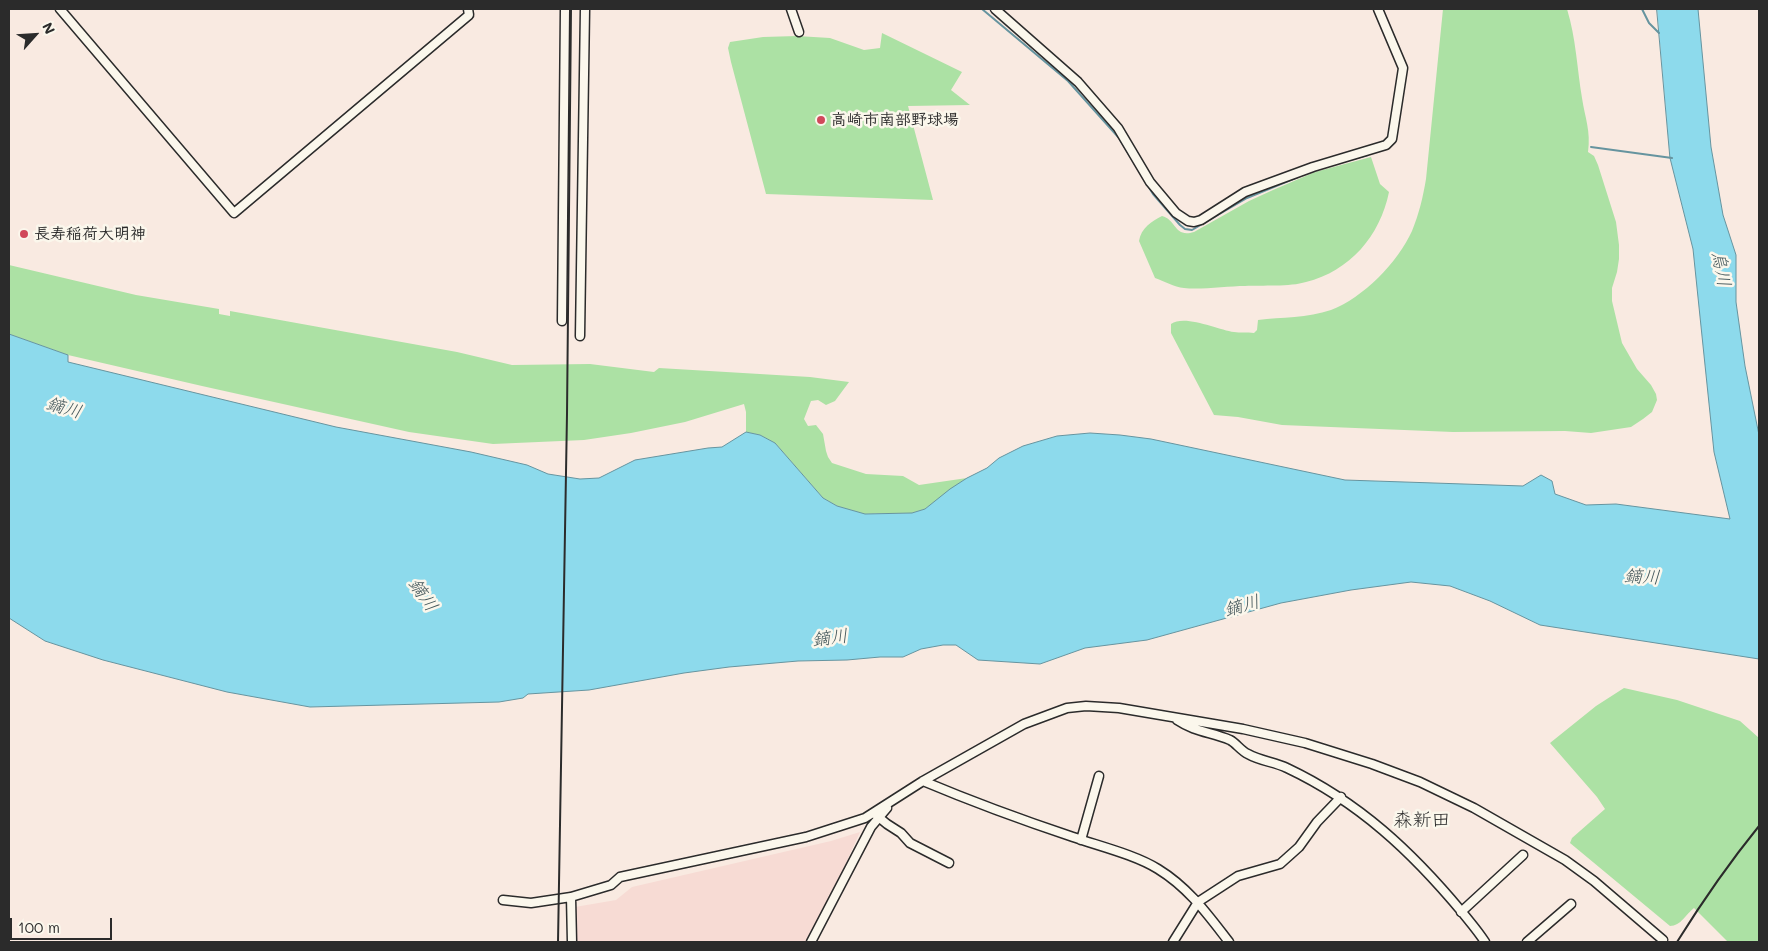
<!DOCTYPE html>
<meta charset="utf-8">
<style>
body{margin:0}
#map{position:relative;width:1768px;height:951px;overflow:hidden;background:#f9eae1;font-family:Mali,sans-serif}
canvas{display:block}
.frame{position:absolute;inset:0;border:10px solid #2b2b2b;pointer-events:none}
.north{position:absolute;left:10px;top:10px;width:50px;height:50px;-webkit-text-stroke:4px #fbf7ec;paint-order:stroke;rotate:64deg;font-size:14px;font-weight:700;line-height:20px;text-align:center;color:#2b2b2b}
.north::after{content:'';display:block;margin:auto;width:18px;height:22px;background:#2b2b2b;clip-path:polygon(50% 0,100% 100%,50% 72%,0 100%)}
.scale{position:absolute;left:10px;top:918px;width:102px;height:22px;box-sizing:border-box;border:2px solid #2b2b2b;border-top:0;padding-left:6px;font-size:15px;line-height:18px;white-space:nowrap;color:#2b2b2b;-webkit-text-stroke:4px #fbf7ec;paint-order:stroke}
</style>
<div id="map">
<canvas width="1768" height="951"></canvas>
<div class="frame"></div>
<div class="north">N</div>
<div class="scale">100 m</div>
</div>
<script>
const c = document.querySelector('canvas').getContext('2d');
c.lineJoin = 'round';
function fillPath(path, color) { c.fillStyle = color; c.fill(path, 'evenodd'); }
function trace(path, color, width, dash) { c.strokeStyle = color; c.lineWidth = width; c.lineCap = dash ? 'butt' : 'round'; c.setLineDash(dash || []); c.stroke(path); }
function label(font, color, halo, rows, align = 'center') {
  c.font = font + ' Mali,"Klee One",sans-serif'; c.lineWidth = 5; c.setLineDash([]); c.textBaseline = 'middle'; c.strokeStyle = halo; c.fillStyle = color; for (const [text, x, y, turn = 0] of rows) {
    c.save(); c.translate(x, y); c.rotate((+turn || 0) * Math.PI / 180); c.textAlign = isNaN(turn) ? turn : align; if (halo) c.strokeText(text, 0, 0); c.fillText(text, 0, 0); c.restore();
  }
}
fillPath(new Path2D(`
 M 860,832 L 825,909 L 807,942 L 575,942 L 575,907 L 616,900 L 632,887 L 831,841 Z`), '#f7dbd4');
fillPath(new Path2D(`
 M 1443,9 L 1567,9 C 1576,38 1577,68 1582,98 C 1585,118 1591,131 1588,152 L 1594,156 L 1598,165 L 1616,222 L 1619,245 L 1619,259 L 1617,272 L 1612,288 L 1612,301 L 1622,343 L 1637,369 L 1651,385 L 1656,394 L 1657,400 L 1652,412 L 1643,419 L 1631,427 L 1591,433 L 1565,431 L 1453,432 L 1282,425 L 1238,417 L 1214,415 L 1171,333 L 1171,324 C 1185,314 1218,330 1234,332 C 1240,333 1247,332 1254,333 L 1257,330 L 1258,320 C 1281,317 1308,318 1331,310 C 1363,298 1398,262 1412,231 C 1419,214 1423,197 1426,179 Z
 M 882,33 L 962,72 L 951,90 L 970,105 L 908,106 L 933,200 L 766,194 L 731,62 L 728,48 L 730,42 L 763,37 L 797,36 L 830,38 L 864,50 L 880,48 Z
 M 1371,157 L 1380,184 L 1389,192 C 1380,236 1350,271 1306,282 C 1290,287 1262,285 1245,286 C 1228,286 1200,290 1184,288 C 1174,287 1164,281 1155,278 L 1139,241 C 1141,228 1152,221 1162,216 C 1177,220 1174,238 1194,232 L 1249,201 L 1273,190 L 1315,172 Z
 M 9,265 L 136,295 L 219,309 L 219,314 L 230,316 L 230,311 L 457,352 L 512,365 L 590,364 L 654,372 L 659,368 L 810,377 L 849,382 L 835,401 L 826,405 L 818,400 L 811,401 L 804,419 L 808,426 L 816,425 L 823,434 L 826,451 L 828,457 L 832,463 L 866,474 L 903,476 L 919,485 L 967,478 L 925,509 L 912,513 L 864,514 L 837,506 L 823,498 L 775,443 L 760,435 L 746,432 L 746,412 L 744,404 L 685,422 L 631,433 L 584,440 L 493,444 L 409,432 L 202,386 L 68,355 L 9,334 Z
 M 1624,688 L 1677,700 L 1740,721 L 1759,738 L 1759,942 L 1728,942 L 1694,908 C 1686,914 1681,926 1670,926 L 1570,843 L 1572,838 L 1605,809 L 1597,797 L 1550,743 L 1596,706 Z`), '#ace1a4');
const water = new Path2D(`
 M 1657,9 L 1698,9 L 1711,147 L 1723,215 L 1736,255 L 1736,302 L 1745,366 L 1759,435 L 1759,659 L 1540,625 L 1490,601 L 1450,586 L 1411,582 L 1351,590 L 1281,603 L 1147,640 L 1085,648 L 1040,664 L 978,660 L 956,645 L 943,645 L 921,649 L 903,657 L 880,657 L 847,660 L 798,661 L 729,667 L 684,673 L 589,690 L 528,694 L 523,698 L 499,702 L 310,707 L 227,692 L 103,660 L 45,641 L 9,618 L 9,334 L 68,355 L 68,362 L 336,427 L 471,452 L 527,465 L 548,474 L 580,479 L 599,478 L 635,460 L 708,448 L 722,447 L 746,432 L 760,435 L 775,443 L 823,498 L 837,506 L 865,514 L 912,513 L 925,509 L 950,489 L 967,478 L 987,468 L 999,458 L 1023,446 L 1057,436 L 1090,433 L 1120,435 L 1151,439 L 1345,480 L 1523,486 L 1541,475 L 1552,481 L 1555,494 L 1586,505 L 1616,504 L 1730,519 L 1714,452 L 1693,249 L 1670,158 Z`);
fillPath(water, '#8ddaec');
trace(water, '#66949f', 1);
trace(new Path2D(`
 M 375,9 L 376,9
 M 982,9 L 1068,81 L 1119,138 L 1153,194 L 1180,225 L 1185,229 L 1192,230 L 1247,198 L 1298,177
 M 1642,9 L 1649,23 L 1659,33
 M 1591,147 L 1672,158
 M 1335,164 L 1368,155`), '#66949f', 2);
const minor = new Path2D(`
 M 60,9 L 234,213 L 469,15 L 468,9
 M 791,9 L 799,32
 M 995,9 L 1078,82 L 1118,128 L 1150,182 L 1176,213 L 1188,221 L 1194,222 L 1201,220 L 1245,192 L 1264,185 L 1313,167 L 1386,145 L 1392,139 L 1403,68 L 1378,9
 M 562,321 L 565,9
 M 580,336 L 585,9
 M 1177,720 C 1195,732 1211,732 1230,740 C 1236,743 1241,751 1248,754 C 1260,761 1275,762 1287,768 C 1359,802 1412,852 1462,912 C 1470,922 1478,931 1485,942
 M 923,781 C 973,802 1022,820 1073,837 C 1099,846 1136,855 1158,869 C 1189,888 1208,915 1229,942
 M 876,815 L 887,824 L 901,833 L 910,843 L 949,863
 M 1081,840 L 1099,776
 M 571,897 L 572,942
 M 503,900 L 531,903 L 571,897 L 611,885 L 620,877 L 806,837 L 865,818 L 923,781 L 1024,724 L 1067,708 L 1086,706 L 1119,708 L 1243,729 L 1305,743 L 1372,764 L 1420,782 L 1474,808 L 1565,860 L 1594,881 L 1663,940
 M 1461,912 L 1523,855
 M 811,942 L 871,827 L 887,808
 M 1173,942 L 1198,902 L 1238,876 L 1280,864 L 1299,847 L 1317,822 L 1341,797
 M 1527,942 L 1571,904`);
trace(minor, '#2b2b2b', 11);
trace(minor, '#fbf7ec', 8);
trace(new Path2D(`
 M 558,942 L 567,414 L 571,9
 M 1677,942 C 1702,902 1729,863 1759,826`), '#2b2b2b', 2);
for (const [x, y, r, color] of [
 [821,120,5,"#d1495b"],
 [24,234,5,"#d1495b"]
]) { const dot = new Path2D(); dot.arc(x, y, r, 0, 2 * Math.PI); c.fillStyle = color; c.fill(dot); trace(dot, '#fbf7ec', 2); }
label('bold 16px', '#2b2b2b', '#fbf7ec', [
 ["高崎市南部野球場",831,120],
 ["長寿稲荷大明神",34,234]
], 'left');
label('italic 18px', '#44575b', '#fbf7ec', [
 ["烏川",1721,269,79],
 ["鏑川",64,408,16],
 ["鏑川",1642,577,3],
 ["鏑川",423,595,56],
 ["鏑川",1242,606,-15],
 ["鏑川",830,638,-7]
]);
label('19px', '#2b2b2b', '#fbf7ec', [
 ["森新田",1422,820]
]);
</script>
